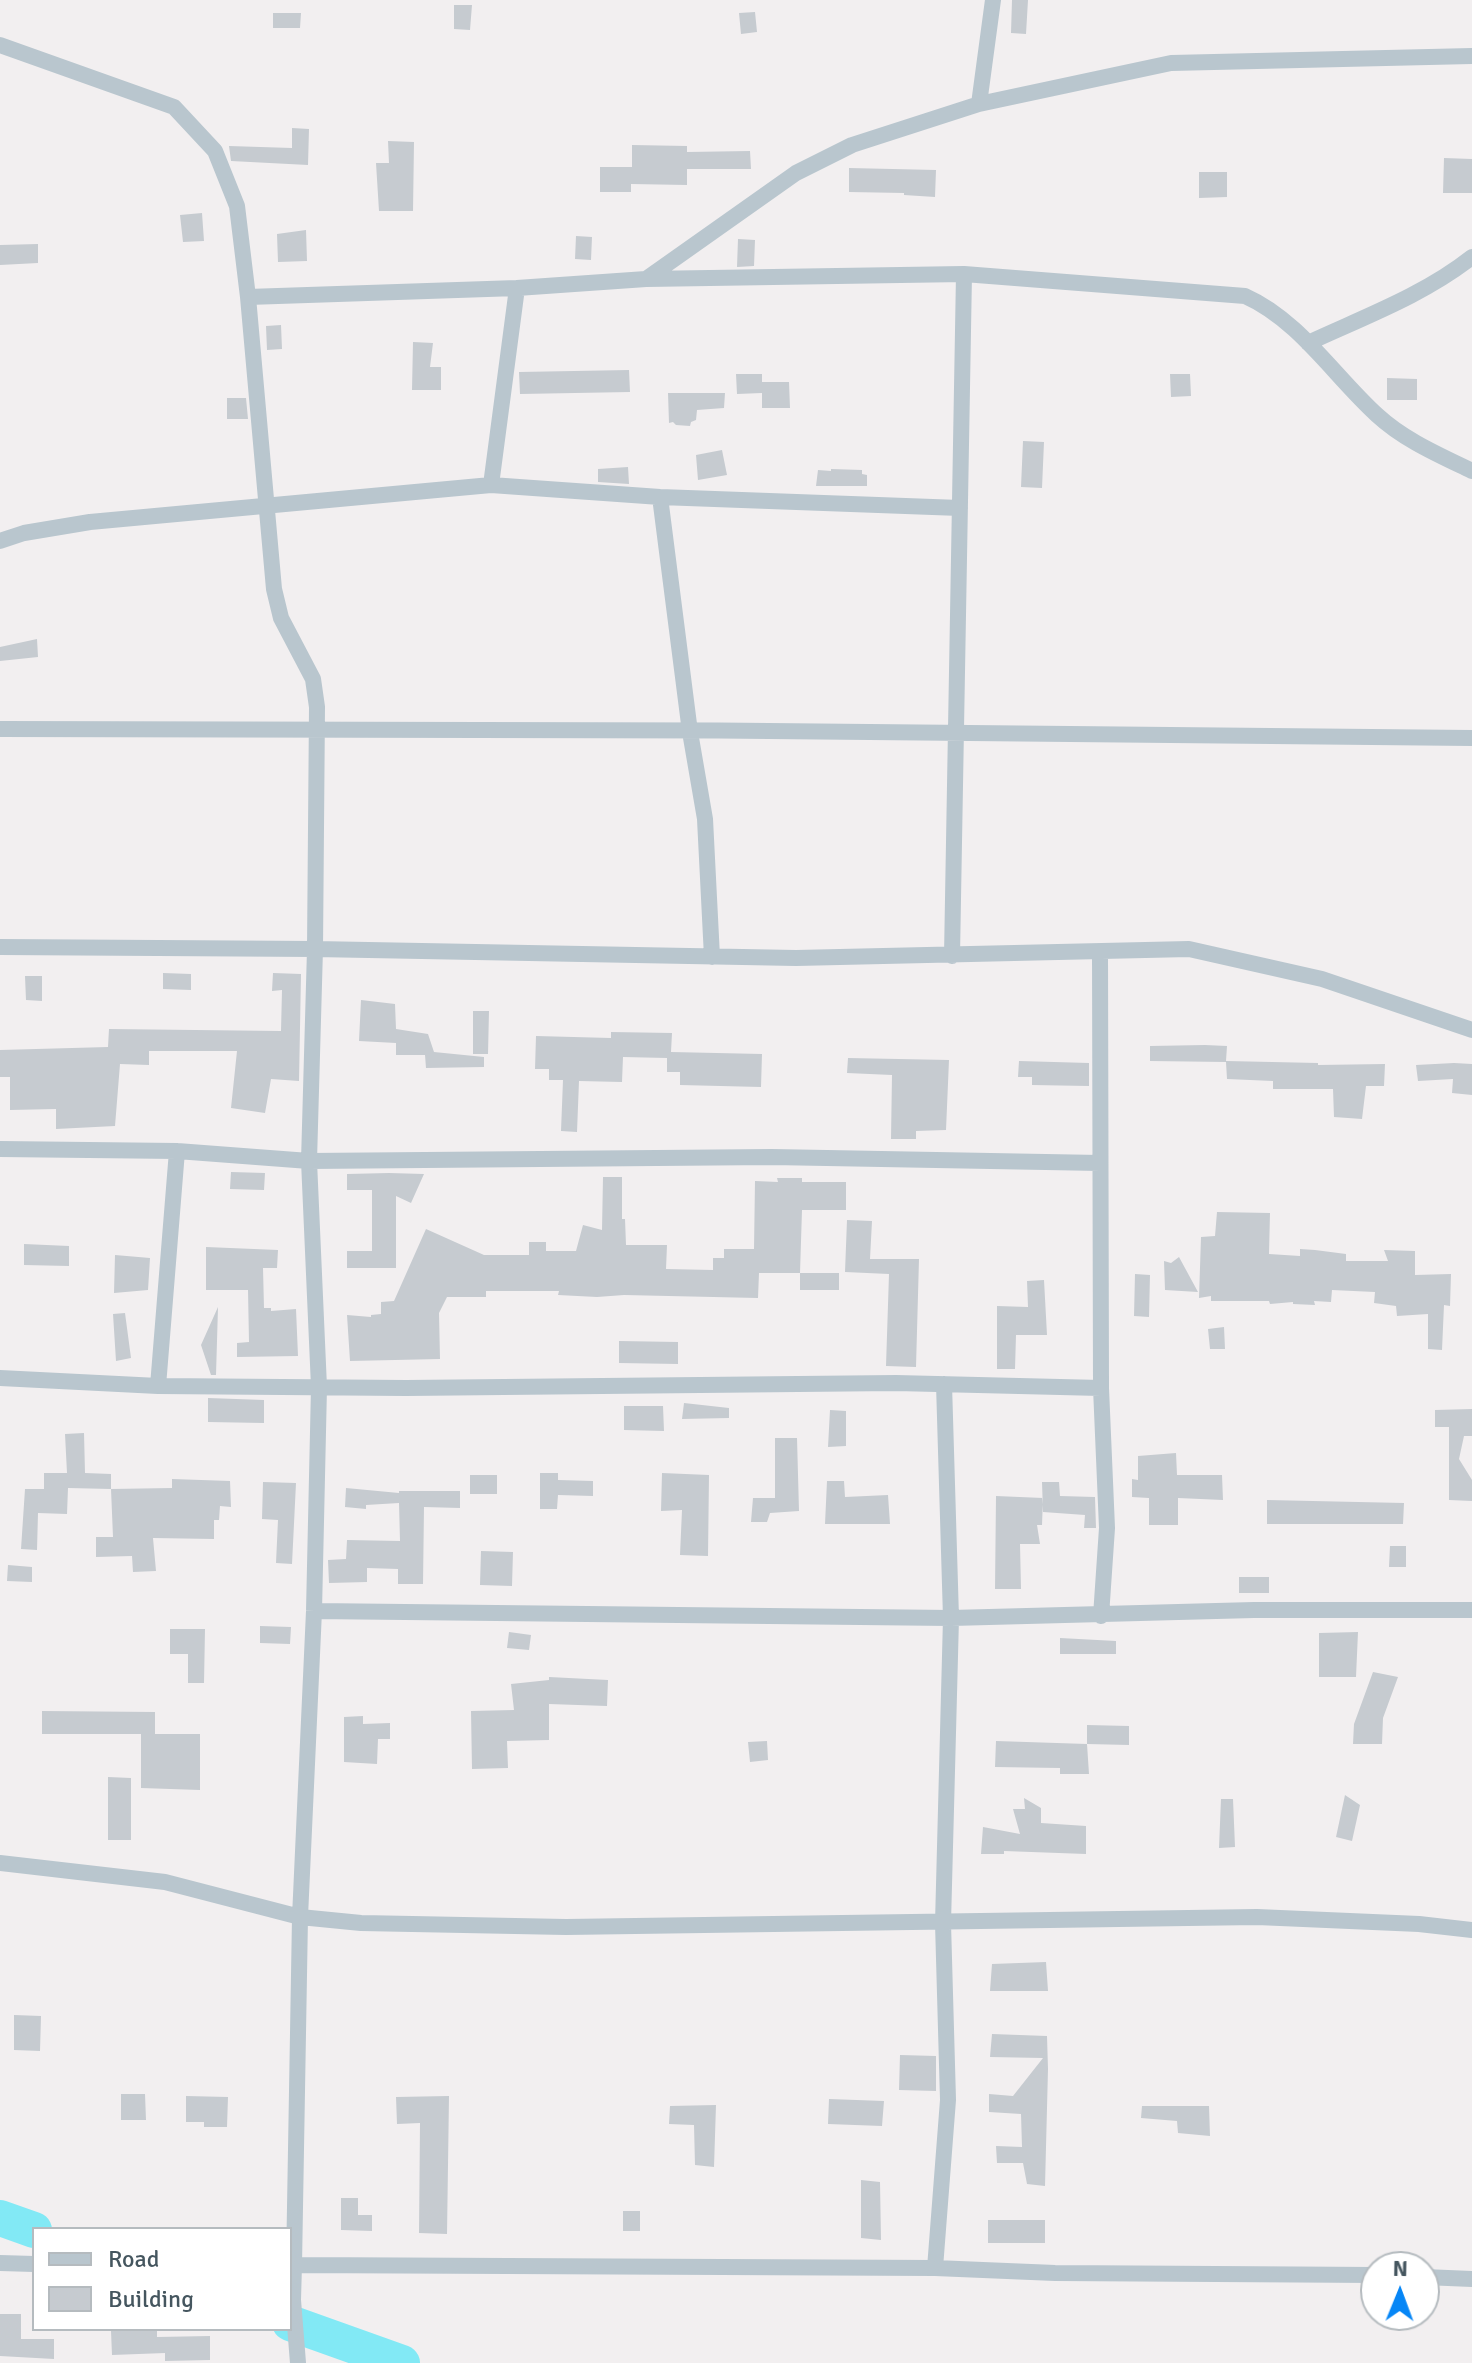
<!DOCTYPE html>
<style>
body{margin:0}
#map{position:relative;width:1472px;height:2363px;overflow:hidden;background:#f2eff0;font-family:Signika,sans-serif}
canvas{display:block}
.legend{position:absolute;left:32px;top:2227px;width:260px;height:104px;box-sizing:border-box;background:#fff;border:2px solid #b5bbbf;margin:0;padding:10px 14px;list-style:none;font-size:24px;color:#45565f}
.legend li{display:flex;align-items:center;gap:16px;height:40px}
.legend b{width:40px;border:2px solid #b5bbbf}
.north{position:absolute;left:1360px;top:2251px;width:80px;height:80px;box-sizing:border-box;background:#fff;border:2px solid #b5bbbf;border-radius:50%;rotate:1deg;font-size:22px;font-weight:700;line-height:32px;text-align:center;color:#45565f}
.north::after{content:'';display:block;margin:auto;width:28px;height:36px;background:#0686f6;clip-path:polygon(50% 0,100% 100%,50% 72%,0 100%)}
</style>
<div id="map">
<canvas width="1472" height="2363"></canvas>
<ul class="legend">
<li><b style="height:10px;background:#b9c6ce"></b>Road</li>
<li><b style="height:22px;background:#c6cbd0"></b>Building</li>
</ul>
<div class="north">N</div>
</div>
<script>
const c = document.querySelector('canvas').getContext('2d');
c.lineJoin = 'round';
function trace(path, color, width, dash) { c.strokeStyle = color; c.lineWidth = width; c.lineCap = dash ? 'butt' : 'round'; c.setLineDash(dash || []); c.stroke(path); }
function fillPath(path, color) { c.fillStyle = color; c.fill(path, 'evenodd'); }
trace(new Path2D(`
 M 0,2218 L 34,2230
 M 290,2323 L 402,2363`), '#82e9f5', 36);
fillPath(new Path2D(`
 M 1012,0 L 1028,0 L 1026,34 L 1011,33 Z
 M 454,5 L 472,5 L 470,30 L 454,29 Z
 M 755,12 L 757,32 L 741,34 L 739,13 Z
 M 273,13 L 301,13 L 300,28 L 273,28 Z
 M 292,128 L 309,129 L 308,165 L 231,161 L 229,146 L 292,148 Z
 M 388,141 L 414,142 L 413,211 L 379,211 L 376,163 L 389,163 Z
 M 632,145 L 687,146 L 687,152 L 750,151 L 751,169 L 687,169 L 687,185 L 631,184 L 631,192 L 600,192 L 600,167 L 632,167 Z
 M 1444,158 L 1472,159 L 1472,193 L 1443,193 Z
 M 849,168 L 936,170 L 935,197 L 904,195 L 904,193 L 849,192 Z
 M 1199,172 L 1227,172 L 1227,197 L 1199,198 Z
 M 202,213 L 204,241 L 183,242 L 180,215 Z
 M 306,230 L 307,261 L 278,262 L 277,234 Z
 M 576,236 L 592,237 L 591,260 L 575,259 Z
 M 738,239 L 755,240 L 754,266 L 737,267 Z
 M 38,244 L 38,263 L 0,265 L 0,245 Z
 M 281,325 L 282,349 L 267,350 L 266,326 Z
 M 413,342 L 433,343 L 430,367 L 441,367 L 441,390 L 412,390 Z
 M 629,370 L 630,392 L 520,394 L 519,372 Z
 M 736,374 L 762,374 L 762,392 L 762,382 L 789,382 L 790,408 L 762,408 L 762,393 L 737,394 Z
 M 1170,374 L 1190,374 L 1191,396 L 1171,397 Z
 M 1387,378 L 1417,379 L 1417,400 L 1387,400 Z
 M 668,393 L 725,393 L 724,408 L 697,410 L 696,420 L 691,422 L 690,426 L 676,425 L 673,422 L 669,423 Z
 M 227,398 L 246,398 L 248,419 L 227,419 Z
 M 1023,441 L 1044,442 L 1042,488 L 1021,487 Z
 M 722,450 L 727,475 L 698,480 L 696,455 Z
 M 628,467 L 629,484 L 598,482 L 598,469 Z
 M 831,469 L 862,470 L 862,474 L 867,475 L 867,486 L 816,486 L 818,470 L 831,471 Z
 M 37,639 L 38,657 L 0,661 L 0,647 Z
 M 163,973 L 191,974 L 191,990 L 163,989 Z
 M 273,973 L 301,974 L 299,1081 L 271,1079 L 265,1113 L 231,1108 L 237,1051 L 149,1051 L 149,1065 L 120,1064 L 115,1126 L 56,1129 L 56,1109 L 10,1110 L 10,1077 L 0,1077 L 0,1050 L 108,1047 L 109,1029 L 281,1031 L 282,990 L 272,991 Z
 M 25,976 L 42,976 L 42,1001 L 26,1000 Z
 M 361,1000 L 395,1004 L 396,1029 L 428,1034 L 434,1052 L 484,1057 L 484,1067 L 426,1068 L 425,1055 L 396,1055 L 396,1043 L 359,1041 Z
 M 473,1011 L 489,1011 L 488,1054 L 473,1054 Z
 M 611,1032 L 672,1033 L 671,1052 L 762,1054 L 761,1087 L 680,1085 L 680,1072 L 667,1072 L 667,1058 L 623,1057 L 622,1082 L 579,1081 L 577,1132 L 561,1131 L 563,1080 L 549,1080 L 549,1069 L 535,1069 L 536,1036 L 611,1038 Z
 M 1205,1045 L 1227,1046 L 1226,1061 L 1318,1063 L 1318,1065 L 1385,1064 L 1384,1086 L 1366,1086 L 1362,1119 L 1334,1117 L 1333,1089 L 1273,1089 L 1273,1081 L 1227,1079 L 1226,1062 L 1150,1061 L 1150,1046 Z
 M 848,1058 L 949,1060 L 946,1130 L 916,1131 L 916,1139 L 891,1139 L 892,1075 L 847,1073 Z
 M 1019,1061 L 1089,1063 L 1089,1086 L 1032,1085 L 1032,1077 L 1018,1077 Z
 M 1454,1063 L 1472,1064 L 1472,1095 L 1452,1093 L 1453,1079 L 1418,1081 L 1416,1065 Z
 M 231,1172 L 265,1173 L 264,1190 L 230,1189 Z
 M 389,1173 L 424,1174 L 411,1203 L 396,1196 L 396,1268 L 347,1268 L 347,1251 L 372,1251 L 372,1190 L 347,1190 L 347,1174 Z
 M 603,1177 L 622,1177 L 622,1219 L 625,1219 L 626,1245 L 667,1245 L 666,1269 L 713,1270 L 713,1258 L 724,1258 L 724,1249 L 754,1249 L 755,1181 L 778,1182 L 777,1178 L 802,1178 L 802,1182 L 846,1182 L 846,1210 L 802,1210 L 800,1273 L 759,1273 L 758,1298 L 624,1295 L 597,1297 L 558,1295 L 559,1291 L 486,1291 L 486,1297 L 447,1297 L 439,1313 L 440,1359 L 350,1361 L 347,1315 L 371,1317 L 371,1315 L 381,1314 L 381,1302 L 394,1301 L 426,1229 L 484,1255 L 529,1255 L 529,1242 L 546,1242 L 546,1251 L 576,1251 L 583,1225 L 602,1230 Z
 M 1217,1212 L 1270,1213 L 1269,1254 L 1300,1256 L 1300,1249 L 1315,1250 L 1346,1254 L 1346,1261 L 1388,1261 L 1384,1250 L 1415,1251 L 1415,1275 L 1451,1274 L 1450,1306 L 1444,1305 L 1442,1350 L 1428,1349 L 1428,1314 L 1397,1316 L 1396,1306 L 1374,1303 L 1375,1292 L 1332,1290 L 1331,1302 L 1314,1301 L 1315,1305 L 1293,1304 L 1293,1302 L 1270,1304 L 1269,1301 L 1211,1301 L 1211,1296 L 1199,1298 L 1201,1237 L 1215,1236 Z
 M 847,1220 L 872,1221 L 870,1259 L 919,1259 L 916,1367 L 886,1366 L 889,1274 L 845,1272 Z
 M 24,1244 L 69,1246 L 69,1266 L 24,1265 Z
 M 206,1247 L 278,1250 L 277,1268 L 263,1268 L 264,1308 L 271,1308 L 271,1311 L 296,1309 L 298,1356 L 237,1357 L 237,1343 L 249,1342 L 248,1290 L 206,1290 Z
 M 115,1255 L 150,1258 L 148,1290 L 114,1293 Z
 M 1179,1257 L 1198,1292 L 1165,1290 L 1164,1261 L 1171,1263 Z
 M 800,1273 L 839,1273 L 839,1290 L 800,1290 Z
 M 1135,1274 L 1150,1275 L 1149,1317 L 1134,1316 Z
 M 1044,1280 L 1047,1335 L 1016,1335 L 1015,1369 L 997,1369 L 997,1306 L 1028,1307 L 1027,1281 Z
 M 218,1307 L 216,1375 L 211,1375 L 201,1345 Z
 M 125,1313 L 131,1358 L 116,1361 L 113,1314 Z
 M 1224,1327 L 1225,1349 L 1210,1349 L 1208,1329 Z
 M 619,1341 L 678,1342 L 678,1364 L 619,1363 Z
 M 208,1398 L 264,1400 L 264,1423 L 208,1422 Z
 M 684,1403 L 729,1408 L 729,1418 L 682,1419 Z
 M 624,1406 L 663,1406 L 664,1431 L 624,1430 Z
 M 1472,1409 L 1472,1436 L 1464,1436 L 1459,1459 L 1472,1480 L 1472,1501 L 1449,1500 L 1449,1427 L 1435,1427 L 1435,1410 Z
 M 830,1410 L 846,1411 L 846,1446 L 828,1447 Z
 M 84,1433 L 85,1473 L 111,1474 L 111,1489 L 68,1488 L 67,1514 L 38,1513 L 37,1550 L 21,1549 L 25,1489 L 44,1489 L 44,1473 L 67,1473 L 65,1434 Z
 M 775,1438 L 797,1438 L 799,1511 L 770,1513 L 767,1522 L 751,1522 L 753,1498 L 775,1498 Z
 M 1176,1453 L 1177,1475 L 1222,1475 L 1223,1500 L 1178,1498 L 1178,1525 L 1149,1525 L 1149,1498 L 1132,1497 L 1132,1479 L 1138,1480 L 1138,1456 Z
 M 540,1473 L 558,1473 L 558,1480 L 593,1481 L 593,1496 L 558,1495 L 557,1509 L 540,1509 Z
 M 662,1473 L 709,1475 L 708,1556 L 680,1555 L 682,1510 L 661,1511 Z
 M 470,1475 L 497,1475 L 497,1494 L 470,1494 Z
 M 172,1479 L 230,1481 L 231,1507 L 220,1506 L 219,1520 L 214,1520 L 214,1539 L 153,1538 L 156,1571 L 133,1572 L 132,1556 L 96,1557 L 96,1537 L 113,1537 L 111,1489 L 172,1488 Z
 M 827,1481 L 844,1481 L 845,1497 L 888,1495 L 890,1524 L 825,1524 Z
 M 263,1482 L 296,1483 L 292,1564 L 276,1563 L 278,1520 L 262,1519 Z
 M 1042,1482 L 1059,1482 L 1060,1496 L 1095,1497 L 1096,1528 L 1084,1528 L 1085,1515 L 1043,1512 Z
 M 346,1488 L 399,1493 L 399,1491 L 460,1491 L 460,1508 L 424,1507 L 423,1584 L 398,1584 L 398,1569 L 367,1568 L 367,1582 L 329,1583 L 328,1560 L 346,1559 L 347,1540 L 400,1541 L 399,1503 L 366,1505 L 366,1509 L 345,1507 Z
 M 996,1496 L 1043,1498 L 1042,1525 L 1037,1525 L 1040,1544 L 1020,1544 L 1021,1589 L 995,1589 Z
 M 1267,1500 L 1404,1503 L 1403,1524 L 1267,1524 Z
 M 1390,1546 L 1406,1546 L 1406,1567 L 1389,1567 Z
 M 481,1551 L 513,1552 L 512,1586 L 480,1585 Z
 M 8,1565 L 32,1567 L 32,1582 L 7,1581 Z
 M 1239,1577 L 1269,1577 L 1269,1593 L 1239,1593 Z
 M 260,1626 L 291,1627 L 290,1644 L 260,1643 Z
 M 170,1629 L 205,1629 L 204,1683 L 188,1683 L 188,1654 L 170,1654 Z
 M 509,1632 L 531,1635 L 529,1650 L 507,1648 Z
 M 1358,1632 L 1356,1677 L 1319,1677 L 1319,1633 Z
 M 1060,1638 L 1116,1641 L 1116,1654 L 1060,1654 Z
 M 1373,1672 L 1398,1677 L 1383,1718 L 1382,1744 L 1353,1744 L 1354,1724 Z
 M 549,1677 L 608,1680 L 607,1706 L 549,1704 L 549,1740 L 507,1741 L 508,1768 L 472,1769 L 471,1711 L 514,1710 L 511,1684 L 549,1680 Z
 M 42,1711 L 155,1712 L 155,1734 L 200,1734 L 200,1790 L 141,1788 L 141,1734 L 42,1734 Z
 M 363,1716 L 363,1724 L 390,1723 L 390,1739 L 378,1739 L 377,1764 L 344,1762 L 344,1717 Z
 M 1087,1725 L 1129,1726 L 1129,1745 L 1087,1744 Z
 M 767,1741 L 768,1760 L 750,1762 L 748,1742 Z
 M 996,1741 L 1087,1744 L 1089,1774 L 1060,1774 L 1060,1768 L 995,1767 Z
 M 108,1777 L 131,1778 L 131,1840 L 108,1840 Z
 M 1345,1795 L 1360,1805 L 1352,1841 L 1336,1837 Z
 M 1024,1798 L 1041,1808 L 1041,1823 L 1086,1826 L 1086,1854 L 1004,1851 L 1004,1854 L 981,1854 L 983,1827 L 1020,1834 L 1013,1809 L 1025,1809 Z
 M 1221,1799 L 1233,1799 L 1235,1847 L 1219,1848 Z
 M 1046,1962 L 1048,1991 L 990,1991 L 992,1964 Z
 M 14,2015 L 41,2016 L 40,2051 L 14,2050 Z
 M 992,2034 L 1047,2036 L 1048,2069 L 1045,2186 L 1027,2184 L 1023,2163 L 997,2163 L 996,2146 L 1022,2147 L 1021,2114 L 989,2112 L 989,2094 L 1013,2096 L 1043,2058 L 990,2057 Z
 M 900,2055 L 936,2056 L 936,2091 L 899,2090 Z
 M 121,2094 L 145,2094 L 146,2120 L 121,2120 Z
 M 186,2096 L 228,2097 L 227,2127 L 204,2127 L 204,2122 L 186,2122 Z
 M 449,2096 L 447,2234 L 419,2233 L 420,2123 L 397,2124 L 396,2097 Z
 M 829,2099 L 884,2101 L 882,2126 L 828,2124 Z
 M 716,2105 L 714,2167 L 695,2165 L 694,2125 L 669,2124 L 670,2106 Z
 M 1142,2106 L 1209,2106 L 1210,2136 L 1178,2133 L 1177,2121 L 1141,2118 Z
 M 861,2180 L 880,2182 L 881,2240 L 861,2238 Z
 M 341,2198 L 358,2198 L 358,2215 L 372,2215 L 372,2231 L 341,2230 Z
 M 623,2211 L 640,2211 L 640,2231 L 623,2231 Z
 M 988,2220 L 1045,2220 L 1045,2243 L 988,2243 Z
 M 0,2314 L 21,2314 L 21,2339 L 54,2339 L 54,2359 L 0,2356 Z
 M 157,2329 L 157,2337 L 210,2336 L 210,2360 L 165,2361 L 165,2353 L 112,2355 L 111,2331 Z`), '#c6cbd0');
trace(new Path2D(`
 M 0,45 L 174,107 L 215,151 L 237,206 L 248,297 L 274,589 L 281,618 L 313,679 L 317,707 L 315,949 L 309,1161 L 319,1387 L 314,1611 L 300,1917 L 165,1882 L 0,1863
 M 979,104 L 993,0
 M 646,279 L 796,173 L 852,145 L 979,104 L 1171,63 L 1472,56
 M 248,297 L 517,288
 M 1308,343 C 1364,317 1424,295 1472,257
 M 491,485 L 517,288 L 646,279 L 964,274 L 1245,296 C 1299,320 1334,376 1377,415 C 1404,440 1439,455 1472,471
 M 660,497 L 690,732 L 705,819 L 712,957
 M 0,541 L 24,533 L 90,522 L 491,485 L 660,497 L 960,508
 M 0,729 C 491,728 981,731 1472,738
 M 0,947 L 315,949 L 796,958 L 1189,949 L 1322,979 L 1472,1030
 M 1100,952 L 1101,1388 L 1107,1528 L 1101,1616
 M 952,956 L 964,274
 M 0,1149 L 177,1151 L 309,1161 L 772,1157 L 1100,1163
 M 0,1378 L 158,1386 L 406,1388 L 896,1383 L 1101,1388
 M 158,1386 L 177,1151
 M 314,1611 L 951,1618 L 1254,1610 L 1472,1610
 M 0,2263 L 34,2264
 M 290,2265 L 294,2265 L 300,1917 L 361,1923 L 566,1927 L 1257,1917 L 1419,1924 L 1472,1930
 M 935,2268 L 948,2100 L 943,1923 L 951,1618 L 944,1384
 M 1424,2277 L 1472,2279
 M 298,2363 L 293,2300 L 294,2265 L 935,2268 L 1055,2273 L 1376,2275`), '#b9c6ce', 16);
</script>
